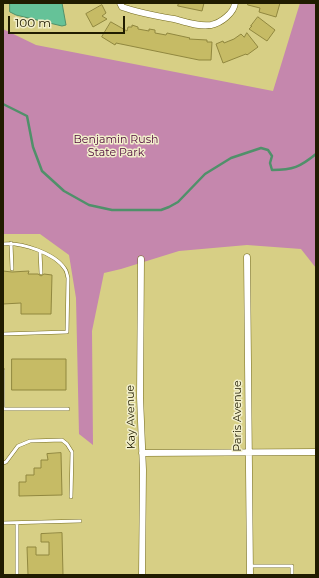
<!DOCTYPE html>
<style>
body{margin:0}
#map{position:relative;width:319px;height:578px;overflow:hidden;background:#d7cf85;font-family:Montserrat,sans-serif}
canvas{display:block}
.frame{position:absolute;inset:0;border:4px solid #201c00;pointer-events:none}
.scale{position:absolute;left:8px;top:16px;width:117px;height:18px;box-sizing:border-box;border:2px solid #201c00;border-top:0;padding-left:5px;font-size:12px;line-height:14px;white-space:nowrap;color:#201c00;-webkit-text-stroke:3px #f2efcb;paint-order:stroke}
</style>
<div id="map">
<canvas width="319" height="578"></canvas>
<div class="frame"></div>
<div class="scale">100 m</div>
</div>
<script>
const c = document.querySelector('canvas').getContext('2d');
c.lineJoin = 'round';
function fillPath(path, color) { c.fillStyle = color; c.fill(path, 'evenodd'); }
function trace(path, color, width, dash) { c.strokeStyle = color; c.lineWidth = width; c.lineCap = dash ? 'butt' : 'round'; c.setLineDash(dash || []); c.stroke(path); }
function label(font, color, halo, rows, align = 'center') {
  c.font = font + ' Montserrat,sans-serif'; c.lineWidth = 3; c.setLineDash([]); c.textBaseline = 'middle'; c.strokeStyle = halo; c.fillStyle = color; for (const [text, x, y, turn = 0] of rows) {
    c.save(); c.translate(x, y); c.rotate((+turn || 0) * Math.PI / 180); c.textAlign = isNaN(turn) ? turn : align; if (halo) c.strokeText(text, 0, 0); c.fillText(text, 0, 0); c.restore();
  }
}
fillPath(new Path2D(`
 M 300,3 L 316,3 L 316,268 L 301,249 L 247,245 L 179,251 L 121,269 L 104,273 L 92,331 L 93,445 L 79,434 L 76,298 L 69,255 L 40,234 L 3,234 L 3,29 L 36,45 L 273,91 Z`), '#c587ad');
const water = new Path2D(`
 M 10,3 L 62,3 L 66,25 L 62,26 L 16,15 L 10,12 Z`);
fillPath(water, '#65c298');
trace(water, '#50906a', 1);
trace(new Path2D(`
 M 3,104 L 27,116 L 33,147 L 42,171 L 64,191 L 89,205 L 112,210 L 161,210 L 169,207 L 178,202 L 205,174 L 231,158 L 261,148 L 268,150 L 272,156 L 270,163 L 272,170 C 293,170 300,167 316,154`), '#50906a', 2.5);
const building = new Path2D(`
 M 179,3 L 204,3 L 202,11 L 178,6 Z
 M 248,3 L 280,3 L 276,17 L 259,12 L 260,8 L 248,5 Z
 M 102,5 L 106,13 L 102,16 L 107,19 L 93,27 L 86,14 Z
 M 258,17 L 275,30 L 267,41 L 249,29 L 252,26 L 251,26 Z
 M 111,22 L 127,31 L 128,27 L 132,27 L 132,25 L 138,27 L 138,29 L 149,31 L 149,29 L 155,30 L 155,33 L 166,35 L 167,33 L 190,38 L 189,39 L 207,40 L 207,42 L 212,42 L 211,60 L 199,60 L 116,43 L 115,45 L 102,37 Z
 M 247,33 L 258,47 L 247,55 L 246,54 L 223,63 L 216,44 L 223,41 L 224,43 L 234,39 L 241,34 L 244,37 Z
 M 3,271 L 12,272 L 29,271 L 28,274 L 38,274 L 41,276 L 44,274 L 52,275 L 51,314 L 21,314 L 21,303 L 3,304 Z
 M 12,359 L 66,359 L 66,390 L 12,390 Z
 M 61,453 L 62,495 L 19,496 L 19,482 L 26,482 L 26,475 L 34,475 L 34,468 L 41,468 L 41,460 L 48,460 L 47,454 Z
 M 62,533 L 63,575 L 28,575 L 27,547 L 36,547 L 36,555 L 49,555 L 49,542 L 41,542 L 41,534 Z`);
fillPath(building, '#c6bb65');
trace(building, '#90873f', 1);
const service = new Path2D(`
 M 11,243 L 12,269
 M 3,244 C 21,242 55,253 65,269 C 67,271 67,275 68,278 L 67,332 L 3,334
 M 40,252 L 41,273
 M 3,370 L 3,409
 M 3,409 L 68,409
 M 3,463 L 6,462 L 18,446 L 30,441 L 62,440 L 67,444 L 72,452 L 71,497
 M 3,523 L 80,521
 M 250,566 L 292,566 L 292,575
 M 17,575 L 17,523`);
const minor = new Path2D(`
 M 120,3 L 122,7 C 139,13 156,16 174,19 C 185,22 199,27 211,25 C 221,23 234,13 235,3
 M 247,257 L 250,575
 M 141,259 L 140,397 L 143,470 L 142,575
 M 142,453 L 316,452`);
trace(service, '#736a1f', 4);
trace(minor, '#736a1f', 7);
trace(service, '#fff', 3);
trace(minor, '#fff', 6);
label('11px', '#4d083a', '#f2efcb', [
 ["Benjamin Rush",116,140],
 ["State Park",116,153]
]);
label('11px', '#201c00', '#f2efcb', [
 ["Paris Avenue",238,416,-90],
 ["Kay Avenue",131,417,-91]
]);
</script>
